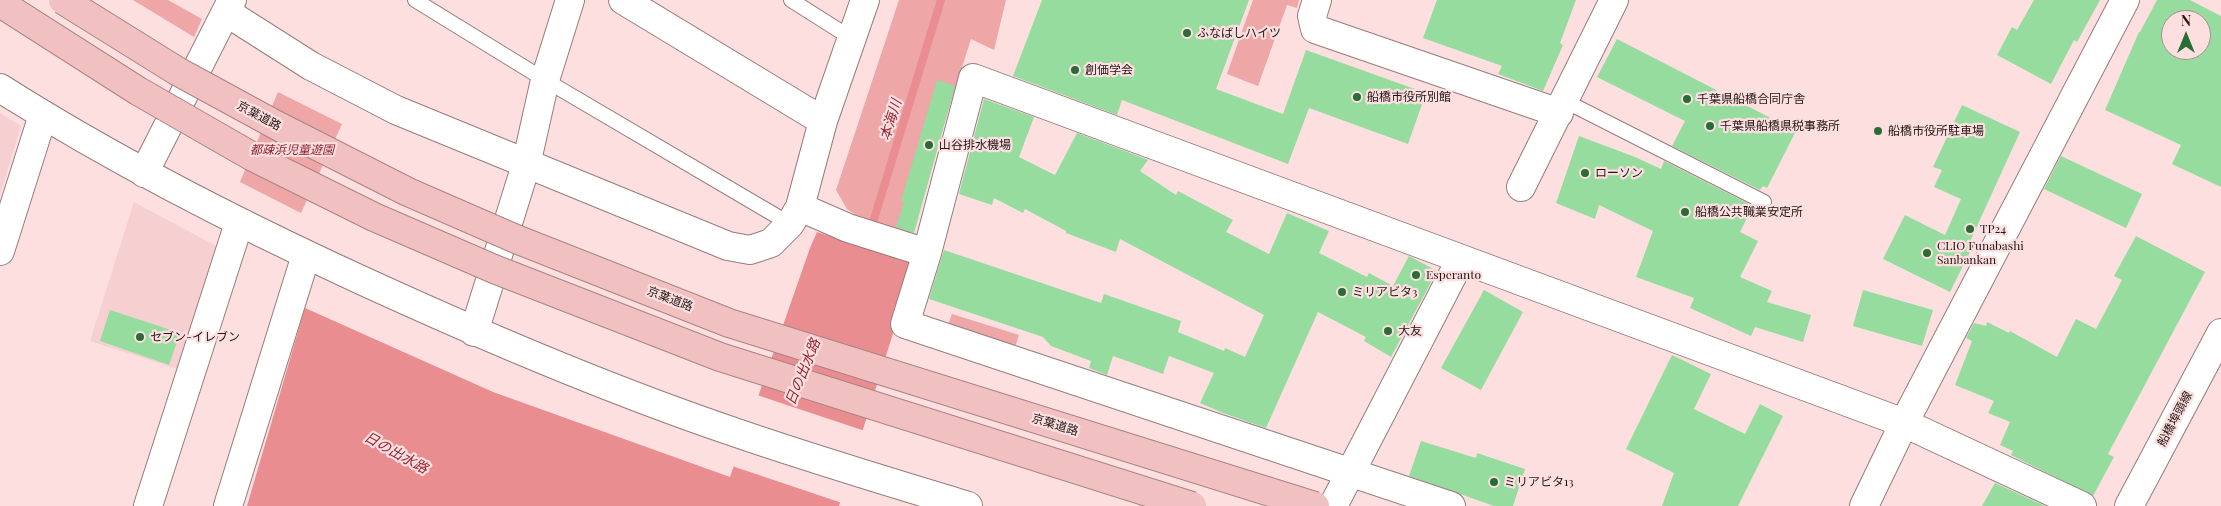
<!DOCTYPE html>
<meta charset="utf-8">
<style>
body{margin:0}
#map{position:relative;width:2221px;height:506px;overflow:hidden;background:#fddfdf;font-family:"Playfair Display",serif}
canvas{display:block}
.north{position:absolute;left:2161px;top:10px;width:50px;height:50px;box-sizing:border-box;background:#fddfdf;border:1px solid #a58f8f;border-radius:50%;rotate:0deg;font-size:14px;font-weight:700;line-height:20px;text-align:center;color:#211617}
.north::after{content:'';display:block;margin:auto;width:18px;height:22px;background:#2a6c36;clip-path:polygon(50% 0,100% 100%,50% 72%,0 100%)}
</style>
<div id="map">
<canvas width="2221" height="506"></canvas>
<div class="north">N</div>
</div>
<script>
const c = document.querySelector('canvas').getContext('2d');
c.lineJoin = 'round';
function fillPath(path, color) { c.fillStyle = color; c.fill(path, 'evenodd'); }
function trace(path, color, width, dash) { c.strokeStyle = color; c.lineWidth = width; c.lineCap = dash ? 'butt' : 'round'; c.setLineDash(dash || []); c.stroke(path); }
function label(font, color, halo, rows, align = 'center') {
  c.font = font + ' "Playfair Display","Noto Sans JP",serif'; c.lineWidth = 4.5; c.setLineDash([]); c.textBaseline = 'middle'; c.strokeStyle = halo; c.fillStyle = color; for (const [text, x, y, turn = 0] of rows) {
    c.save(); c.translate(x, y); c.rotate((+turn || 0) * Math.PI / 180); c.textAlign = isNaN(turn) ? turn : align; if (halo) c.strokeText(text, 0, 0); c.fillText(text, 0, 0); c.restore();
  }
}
fillPath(new Path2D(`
 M 0,113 L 21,126 L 0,195 Z
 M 134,202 L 220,248 L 181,370 L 90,341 Z`), '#f6d0d1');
fillPath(new Path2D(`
 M 133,0 L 168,0 L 202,19 L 194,37 Z
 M 899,0 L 1006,0 L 994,50 L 971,39 L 909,234 L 856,215 L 847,209 L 836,190 Z
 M 1253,0 L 1299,0 L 1297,8 L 1287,5 L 1258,86 L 1227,74 Z
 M 278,92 L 342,124 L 301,213 L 240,182 Z
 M 952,314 L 1019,335 L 1015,347 L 948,325 Z`), '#eea6a7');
fillPath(new Path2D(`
 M 817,232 L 915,263 L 839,506 L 247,506 L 305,308 L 493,392 L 730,477 L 810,248 Z`), '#e98d90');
fillPath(new Path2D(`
 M 757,395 L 865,431 L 842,503 L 732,466 Z`), '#fddfdf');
trace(new Path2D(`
 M 870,232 L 941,0`), '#e98d90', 8);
fillPath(new Path2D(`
 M 1042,0 L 1249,0 L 1216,89 L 1283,114 L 1306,50 L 1426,93 L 1408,144 L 1309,108 L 1288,164 L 1122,100 L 1117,115 L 1013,76 Z
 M 1437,0 L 1576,0 L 1560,43 L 1563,45 L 1543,91 L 1498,74 L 1502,66 L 1423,38 Z
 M 2034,0 L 2100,0 L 2077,42 L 2074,40 L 2051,84 L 1997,55 L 2012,27 L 2017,30 Z
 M 2157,0 L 2190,0 L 2221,16 L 2221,187 L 2172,164 L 2181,145 L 2105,110 L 2139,32 L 2140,32 ZM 2171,20 L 2201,20 L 2201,50 L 2171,50 Z
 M 1617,39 L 1796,131 L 1767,188 L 1763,186 L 1760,190 L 1672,146 L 1685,121 L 1597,77 Z
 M 937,80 L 955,86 L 914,233 L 896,227 L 904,202 L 901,201 Z
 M 984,99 L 1034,117 L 1019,157 L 1055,175 L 1077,133 L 1146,159 L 1148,160 L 1140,171 L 1176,195 L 1178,191 L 1233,220 L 1226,232 L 1269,254 L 1287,213 L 1329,231 L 1319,253 L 1367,277 L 1369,273 L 1393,286 L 1409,256 L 1437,271 L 1391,357 L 1364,341 L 1366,337 L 1318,312 L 1266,428 L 1223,413 L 1200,403 L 1214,373 L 1169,356 L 1163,374 L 1113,356 L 1107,375 L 1089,368 L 1091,361 L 1051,346 L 1043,337 L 929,299 L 944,250 L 1101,303 L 1104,294 L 1181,321 L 1178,332 L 1224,351 L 1225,348 L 1245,357 L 1264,315 L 1120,239 L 1116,252 L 1066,233 L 1066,231 L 1025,209 L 1023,213 L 994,198 L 992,205 L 959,194 Z
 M 1962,105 L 2020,132 L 1968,246 L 1972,248 L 1950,292 L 1883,259 L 1905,215 L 1945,235 L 1961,199 L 1934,187 L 1942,170 L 1933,167 Z
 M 1579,136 L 1635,157 L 1661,169 L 1664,161 L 1753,206 L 1740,232 L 1758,241 L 1740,277 L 1772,291 L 1767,302 L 1811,315 L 1803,342 L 1755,327 L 1751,336 L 1690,308 L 1694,298 L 1636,277 L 1653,231 L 1599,205 L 1595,219 L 1556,203 Z
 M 2061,156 L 2142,194 L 2126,228 L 2044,189 Z
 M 2136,236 L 2205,272 L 2108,454 L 2114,457 L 2093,496 L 2011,455 L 2013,451 L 2000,445 L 2010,422 L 1988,413 L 1994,401 L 1955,385 L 1972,341 L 1966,338 L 1974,323 L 1986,326 L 1987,322 L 2009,333 L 2010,331 L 2057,357 L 2076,319 L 2096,329 L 2122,280 L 2114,276 Z
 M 1484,290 L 1523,312 L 1481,390 L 1441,368 Z
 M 1863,290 L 1933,310 L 1922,346 L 1853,326 Z
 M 110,310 L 180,333 L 169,365 L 100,341 Z
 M 1672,355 L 1711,374 L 1694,409 L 1745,434 L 1760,404 L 1783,416 L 1738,506 L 1662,506 L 1674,473 L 1626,449 Z
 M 1421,441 L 1476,458 L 1477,453 L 1525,469 L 1513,506 L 1494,506 L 1409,476 Z
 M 1995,483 L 2045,506 L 1982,506 Z`), '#95dc9e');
const lane = new Path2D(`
 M 415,0 L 545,80 L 790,224
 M 791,0 L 851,38
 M 1565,101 L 1764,202`);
const street = new Path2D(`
 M 623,0 L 823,121
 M 1317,0 L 1312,16 L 1315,29 L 1559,113
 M 226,12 L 311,66 L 396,110 L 728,246 L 750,250 L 771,243 L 790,224 L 800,207 L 823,121 L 865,0
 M 144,173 L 232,0
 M 1521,187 L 1614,0
 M 800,207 L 848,228 L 927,253
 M 0,251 L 43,115
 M 148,506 L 239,223
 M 228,506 L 306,255
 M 1333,506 L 1461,259
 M 1451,506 L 905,324 L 927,253 L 973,78 L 1904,423 L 2082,506
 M 1864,506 L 1904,423 L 2125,0`);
const secondary = new Path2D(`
 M 0,88 C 115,161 237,223 361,280 C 483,336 607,389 734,432 C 812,459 890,482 968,506
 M 474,332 L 526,165 L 545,80 L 570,0
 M 2129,506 L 2221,333`);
trace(lane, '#967c7c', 16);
trace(street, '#967c7c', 30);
trace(secondary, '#967c7c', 30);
trace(lane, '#fff', 14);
trace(street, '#fff', 28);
trace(secondary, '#fff', 28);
const highwayBridge = new Path2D(`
 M 63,0 L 177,71 L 276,125 L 408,192 L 516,239 L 729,323 L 1315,506
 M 0,3 L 138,91 L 253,157 L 374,217 L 494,269 L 720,357 L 1192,506`);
trace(highwayBridge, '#a88485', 30, []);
trace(highwayBridge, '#f1c0c0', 28);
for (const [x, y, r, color] of [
 [1187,33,5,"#2a6c36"],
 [1075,70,5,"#2a6c36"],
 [1357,97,5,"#2a6c36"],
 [1687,99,5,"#2a6c36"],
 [1710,126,5,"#2a6c36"],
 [1878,131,5,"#2a6c36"],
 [929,145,5,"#2a6c36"],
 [1585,173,5,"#2a6c36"],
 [1685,212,5,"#2a6c36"],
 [1970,229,5,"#2a6c36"],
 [1927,253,5,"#2a6c36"],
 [1416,275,5,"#2a6c36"],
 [1342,292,5,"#2a6c36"],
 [1388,331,5,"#2a6c36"],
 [140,337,5,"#2a6c36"],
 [1494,482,5,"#2a6c36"]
]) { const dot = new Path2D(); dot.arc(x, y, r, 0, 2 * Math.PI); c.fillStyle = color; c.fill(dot); trace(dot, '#fddfdf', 2); }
label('12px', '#211617', '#fddfdf', [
 ["ふなばしハイツ",1197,33],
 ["創価学会",1085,70],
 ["船橋市役所別館",1367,97],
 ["千葉県船橋合同庁舎",1697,99],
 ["千葉県船橋県税事務所",1720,126],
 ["船橋市役所駐車場",1888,131],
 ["山谷排水機場",939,145],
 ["ローソン",1595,173],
 ["船橋公共職業安定所",1695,212],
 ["TP24",1980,229],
 ["CLIO Funabashi",1937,246],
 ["Sanbankan",1937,260],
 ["Esperanto",1426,275],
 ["ミリアビタ3",1352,292],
 ["大友",1398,331],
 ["セブン-イレブン",150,337],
 ["ミリアビタ13",1504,482]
], 'left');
label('12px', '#211617', '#fddfdf', [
 ["京葉道路",259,116,28],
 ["京葉道路",670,299,21],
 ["船橋埠頭線",2175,419,-62],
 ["京葉道路",1055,425,17]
]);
label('italic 12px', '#8b1f30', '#fddfdf', [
 ["都疎浜児童遊園",292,150]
]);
label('italic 14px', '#912634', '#fddfdf', [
 ["本海川",891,120,-73],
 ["日の出水路",803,372,-68],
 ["日の出水路",396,453,29]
]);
</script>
